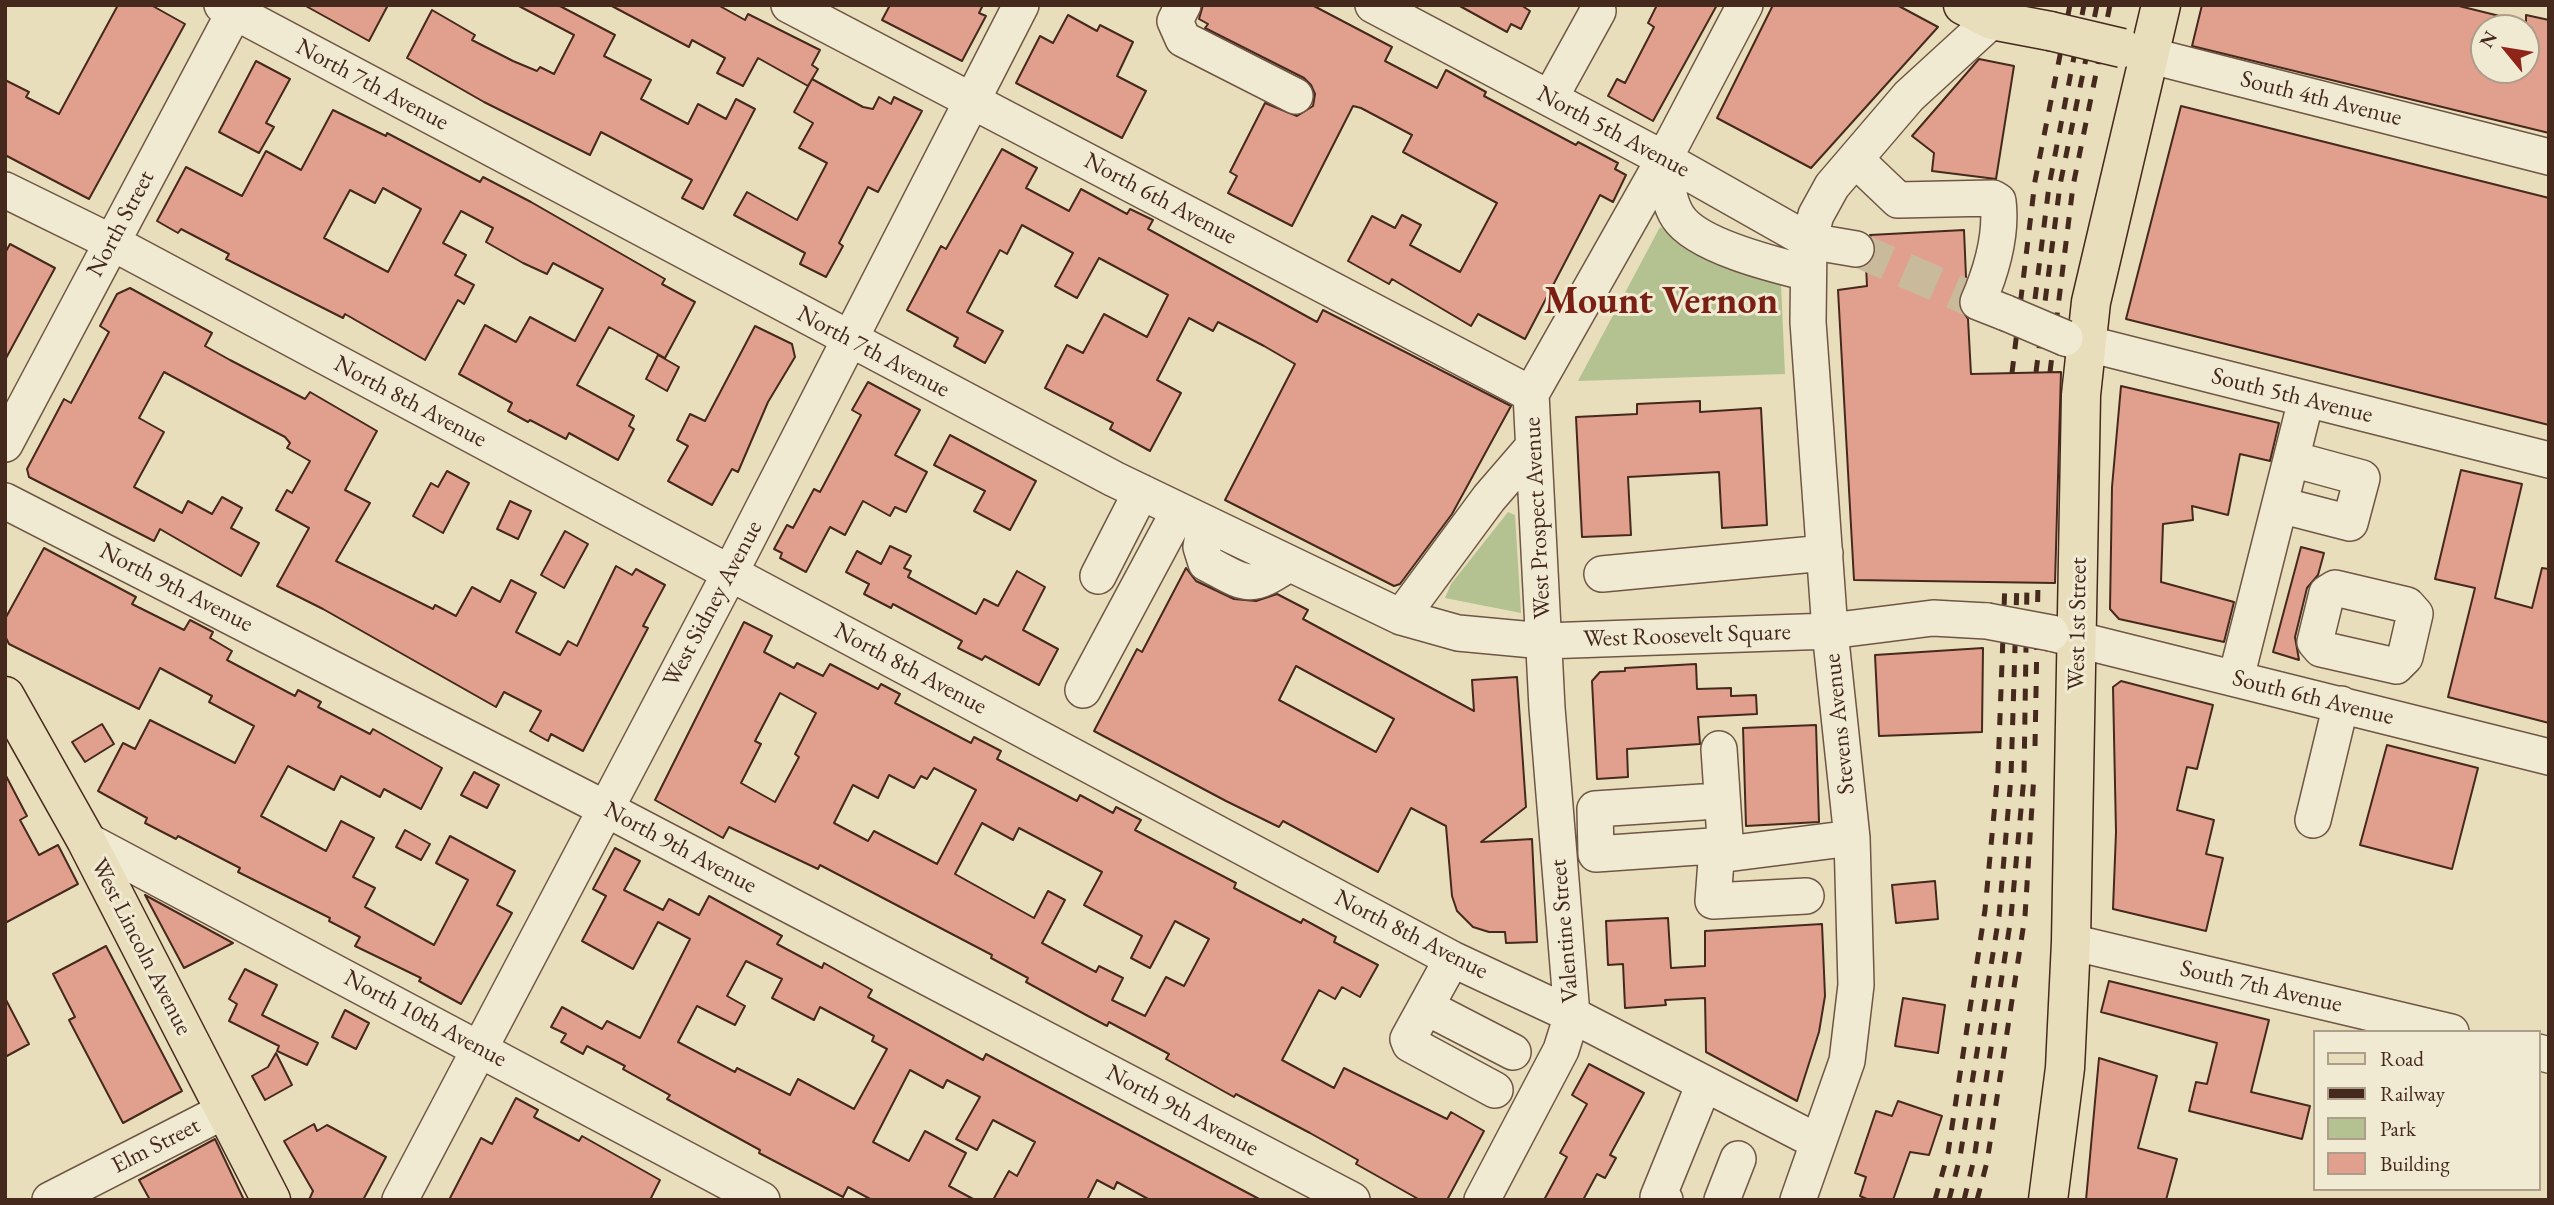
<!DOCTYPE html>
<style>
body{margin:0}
#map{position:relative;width:2554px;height:1205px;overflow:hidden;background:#e9debb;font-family:"EB Garamond",serif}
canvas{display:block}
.frame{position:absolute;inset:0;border:7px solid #46291d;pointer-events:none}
.legend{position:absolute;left:2313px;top:1030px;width:228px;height:161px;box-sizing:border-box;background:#f1ead3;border:2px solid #ad9d8a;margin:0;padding:9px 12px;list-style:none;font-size:21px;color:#46291d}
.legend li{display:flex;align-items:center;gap:14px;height:35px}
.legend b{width:35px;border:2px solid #ad9d8a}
.north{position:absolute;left:2470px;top:14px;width:70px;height:70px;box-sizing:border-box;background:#f1ead3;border:2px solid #ad9d8a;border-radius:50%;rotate:300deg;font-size:19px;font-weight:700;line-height:28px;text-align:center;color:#46291d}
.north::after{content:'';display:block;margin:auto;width:24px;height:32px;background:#8f2418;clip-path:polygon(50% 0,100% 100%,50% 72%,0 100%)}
</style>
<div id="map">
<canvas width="2554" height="1205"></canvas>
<div class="frame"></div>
<ul class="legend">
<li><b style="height:9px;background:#e9debb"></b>Road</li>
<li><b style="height:9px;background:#46291d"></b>Railway</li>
<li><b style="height:19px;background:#b4c292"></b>Park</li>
<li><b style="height:19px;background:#e19f8d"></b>Building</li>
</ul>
<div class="north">N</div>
</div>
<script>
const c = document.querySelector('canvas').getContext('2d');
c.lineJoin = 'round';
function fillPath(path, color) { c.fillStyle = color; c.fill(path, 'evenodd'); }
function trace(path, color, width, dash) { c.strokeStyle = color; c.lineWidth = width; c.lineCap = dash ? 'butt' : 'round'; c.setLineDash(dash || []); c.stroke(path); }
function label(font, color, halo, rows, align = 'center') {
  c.font = font + ' "EB Garamond",serif'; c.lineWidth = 6; c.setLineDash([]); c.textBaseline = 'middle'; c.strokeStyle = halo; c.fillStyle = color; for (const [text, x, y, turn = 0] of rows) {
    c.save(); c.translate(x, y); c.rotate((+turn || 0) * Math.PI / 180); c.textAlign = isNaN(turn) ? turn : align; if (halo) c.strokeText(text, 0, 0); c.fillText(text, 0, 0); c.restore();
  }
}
fillPath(new Path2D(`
 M 1660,227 L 1717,260 L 1781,285 L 1785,374 L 1578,381 Z
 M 1508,512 L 1515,515 L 1521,613 L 1445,598 L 1451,584 Z`), '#b4c292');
const building = new Path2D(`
 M 118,5 L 151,5 L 185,24 L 89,199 L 5,155 L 5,80 L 29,92 L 26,97 L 59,114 Z
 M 304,5 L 388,5 L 369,41 Z
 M 517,5 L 558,5 L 615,35 L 604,56 L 651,80 L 641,99 L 688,124 L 698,104 L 726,119 L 736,99 L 755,109 L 703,209 L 682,198 L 692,180 L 601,132 L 590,155 L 484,102 L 407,58 L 432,10 L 475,35 L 472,40 L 513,61 L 537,71 L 540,67 L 554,74 L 574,35 Z
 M 610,5 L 718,5 L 745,20 L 748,14 L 820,50 L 812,65 L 818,69 L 808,86 L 758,58 L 743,86 L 717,73 L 725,58 L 692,40 L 689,47 Z
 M 890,5 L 983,5 L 979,13 L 986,16 L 962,61 L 882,20 Z
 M 1203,5 L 1312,5 L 1392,47 L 1385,61 L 1437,88 L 1446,70 L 1486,92 L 1484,96 L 1576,145 L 1578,142 L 1618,163 L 1615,169 L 1626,175 L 1613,202 L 1600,195 L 1525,339 L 1478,314 L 1471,326 L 1392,279 L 1389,284 L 1348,261 L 1372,216 L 1395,228 L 1402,215 L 1421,225 L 1410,245 L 1460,272 L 1497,203 L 1403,152 L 1412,135 L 1361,108 L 1353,106 L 1292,226 L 1228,193 L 1237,176 L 1230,172 L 1265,103 L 1297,116 L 1313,106 L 1315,94 L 1311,85 L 1304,78 L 1205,28 L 1208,24 L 1199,19 Z
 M 1458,5 L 1521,5 L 1530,11 L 1521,29 L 1511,24 L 1507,32 Z
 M 1657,5 L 1717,5 L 1653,121 L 1608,96 L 1617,79 L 1625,83 L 1654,27 L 1648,23 Z
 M 1773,5 L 1897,5 L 1938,27 L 1811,168 L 1717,118 Z
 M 2202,5 L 2455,5 L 2520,21 L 2519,28 L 2484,28 L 2484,70 L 2526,70 L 2526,15 L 2549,20 L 2549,133 L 2192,46 Z
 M 1068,15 L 1097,31 L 1100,25 L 1133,42 L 1117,76 L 1146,91 L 1122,138 L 1016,83 L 1040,36 L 1053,43 Z
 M 1979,59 L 2014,66 L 1996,179 L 1932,171 L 1934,153 L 1912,136 Z
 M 256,61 L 290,79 L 266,123 L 274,127 L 259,153 L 219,132 Z
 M 812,79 L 863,107 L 873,109 L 879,97 L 891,104 L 894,97 L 922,111 L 878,192 L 868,187 L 839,243 L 843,246 L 826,277 L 800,264 L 805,253 L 734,215 L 747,192 L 797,220 L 827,163 L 799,148 L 813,123 L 794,112 Z
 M 2181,106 L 2549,198 L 2549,425 L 2126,319 Z
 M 333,110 L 386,136 L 387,133 L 480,182 L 483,177 L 531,202 L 665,279 L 662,284 L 695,302 L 665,358 L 609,327 L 577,385 L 634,416 L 629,426 L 634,429 L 618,460 L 569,433 L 566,439 L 530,420 L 528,422 L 508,411 L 512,403 L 459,374 L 485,325 L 516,342 L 530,317 L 575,341 L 603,289 L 553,263 L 547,274 L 523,263 L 486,242 L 493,228 L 461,211 L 443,243 L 466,255 L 455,275 L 474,285 L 464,304 L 458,300 L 425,360 L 345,314 L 343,318 L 226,259 L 229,254 L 181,229 L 178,233 L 157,221 L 186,167 L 242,196 L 266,151 L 301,170 ZM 383,188 L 421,209 L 388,272 L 324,238 L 350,190 L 375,203 Z
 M 1002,149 L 1037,168 L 1026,188 L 1069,211 L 1081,189 L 1127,214 L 1130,209 L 1153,220 L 1148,229 L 1317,322 L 1323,310 L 1511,406 L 1452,514 L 1400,584 L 1394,586 L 1225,500 L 1295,364 L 1264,346 L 1218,322 L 1213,331 L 1189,318 L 1157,380 L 1181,393 L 1150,451 L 1110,429 L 1113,423 L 1045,388 L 1067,345 L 1083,353 L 1104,314 L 1147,337 L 1168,295 L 1099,258 L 1077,298 L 1055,286 L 1073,253 L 1022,225 L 1007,254 L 1000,250 L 967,312 L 1003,331 L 985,363 L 954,346 L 958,338 L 907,310 L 941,246 L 946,249 Z
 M 1964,230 L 1966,277 L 1958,304 L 1968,319 L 1971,374 L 2061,372 L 2055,583 L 1854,580 L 1838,290 L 1867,286 L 1866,266 L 1876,252 L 1870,235 Z
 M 10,244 L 55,268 L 5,360 L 5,253 Z
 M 130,288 L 212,333 L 205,346 L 230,360 L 305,399 L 310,392 L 377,431 L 345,490 L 370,503 L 336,561 L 433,609 L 435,605 L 456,616 L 472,587 L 500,602 L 511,580 L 536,593 L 516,632 L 560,655 L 568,641 L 577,646 L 616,566 L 632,575 L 636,569 L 665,585 L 643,626 L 648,628 L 583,751 L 551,734 L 548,741 L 530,731 L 541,711 L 504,692 L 496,707 L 323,609 L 277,586 L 309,528 L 276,510 L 287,490 L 292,493 L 310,461 L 287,448 L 290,443 L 285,437 L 164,372 L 139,418 L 164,432 L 134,487 L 182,513 L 188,501 L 212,514 L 222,497 L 242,508 L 231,528 L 259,543 L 241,576 L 160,529 L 154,541 L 29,477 L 27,469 L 54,418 L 64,399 L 71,403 L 109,332 L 100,326 L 117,294 Z
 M 755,326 L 792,344 L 795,357 L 768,402 L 738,472 L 732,469 L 712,505 L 668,481 L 688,446 L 677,440 L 690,414 L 705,421 Z
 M 658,355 L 679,367 L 667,391 L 646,379 Z
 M 868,382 L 920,410 L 895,455 L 927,472 L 906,512 L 895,507 L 890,516 L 863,501 L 845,535 L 830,527 L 806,572 L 780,558 L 782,553 L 774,549 L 787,525 L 793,528 L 814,489 L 820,492 L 861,415 L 852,410 Z
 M 2121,386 L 2279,423 L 2270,461 L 2240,454 L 2228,515 L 2192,506 L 2193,520 L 2163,524 L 2161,582 L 2234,602 L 2224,642 L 2119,619 L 2110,609 L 2112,487 Z
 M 1700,401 L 1700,412 L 1761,408 L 1767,525 L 1722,528 L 1719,472 L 1628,477 L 1631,535 L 1582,537 L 1576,417 L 1637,414 L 1637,404 Z
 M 950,435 L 1036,481 L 1010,530 L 974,511 L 985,491 L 934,465 Z
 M 2461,470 L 2522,484 L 2495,598 L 2532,608 L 2542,568 L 2549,569 L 2549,723 L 2448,697 L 2475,588 L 2435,579 Z
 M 447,471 L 469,483 L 443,533 L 413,516 L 431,483 L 438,487 Z
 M 510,501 L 531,511 L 518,539 L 497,529 Z
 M 565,531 L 588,544 L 564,588 L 541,575 Z
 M 890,546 L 911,556 L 904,568 L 911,571 L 908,577 L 976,614 L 984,599 L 998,606 L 1017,571 L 1045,587 L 1023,630 L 1058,649 L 1039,685 L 985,656 L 982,660 L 958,648 L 962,641 L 893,604 L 891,608 L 864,594 L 869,584 L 846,572 L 857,551 L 881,564 Z
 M 2301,547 L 2324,553 L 2318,575 L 2307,588 L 2295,637 L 2299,660 L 2273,652 Z
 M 44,548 L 136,597 L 132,604 L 184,630 L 190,620 L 213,632 L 210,638 L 232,651 L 227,660 L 295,696 L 298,690 L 321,702 L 318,707 L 370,734 L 373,729 L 442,768 L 421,809 L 384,789 L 380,797 L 341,776 L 334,790 L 288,766 L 261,816 L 326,851 L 341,821 L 374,838 L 353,877 L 375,888 L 365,907 L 434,945 L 468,880 L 436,863 L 450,836 L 515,871 L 497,905 L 512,913 L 461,1004 L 419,981 L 421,978 L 355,946 L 360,937 L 329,921 L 330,918 L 238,872 L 240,868 L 178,836 L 176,839 L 145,823 L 147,818 L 98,791 L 123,743 L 135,749 L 150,720 L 235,763 L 254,726 L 209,702 L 212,696 L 160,668 L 139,709 L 9,644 L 5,636 L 5,619 Z
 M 1186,568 L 1196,581 L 1234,599 L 1256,601 L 1277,594 L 1308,610 L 1303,619 L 1474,711 L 1472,680 L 1517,677 L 1526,807 L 1481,842 L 1532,839 L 1537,942 L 1506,943 L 1505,932 L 1489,932 L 1473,927 L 1457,911 L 1452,896 L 1446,826 L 1411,808 L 1378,872 L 1283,821 L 1279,827 L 1226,801 L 1094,731 L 1137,649 L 1142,652 ZM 1296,666 L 1394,719 L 1376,752 L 1279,700 Z
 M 744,622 L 772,636 L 764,652 L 794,668 L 797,663 L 823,676 L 830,664 L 878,689 L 881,684 L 900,694 L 895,703 L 971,743 L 974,737 L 1001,751 L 997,759 L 1077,801 L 1080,795 L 1113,813 L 1116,807 L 1141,820 L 1135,830 L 1236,883 L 1234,888 L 1301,923 L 1303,919 L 1336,937 L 1334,942 L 1378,965 L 1360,997 L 1342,987 L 1335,999 L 1319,990 L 1282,1060 L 1334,1088 L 1344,1068 L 1447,1119 L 1451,1112 L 1484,1131 L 1447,1200 L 1420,1200 L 1356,1164 L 1358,1160 L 1310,1133 L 1236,1094 L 1234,1097 L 1166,1059 L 1169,1054 L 1109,1022 L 1107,1026 L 1088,1016 L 1026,982 L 1028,978 L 991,958 L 992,955 L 820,865 L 818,869 L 729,827 L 723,838 L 655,800 ZM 780,693 L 816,713 L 795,754 L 799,757 L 775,802 L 741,783 L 761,744 L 755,741 ZM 934,768 L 976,790 L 937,864 L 874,831 L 868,841 L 834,823 L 853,785 L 878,798 L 889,775 L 914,788 L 921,776 L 927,779 ZM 982,823 L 1013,840 L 1019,828 L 1102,872 L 1084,905 L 1142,936 L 1131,958 L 1150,968 L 1175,921 L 1209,939 L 1184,986 L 1166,977 L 1145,1016 L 1112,1000 L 1123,978 L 1099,966 L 1096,972 L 1042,943 L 1065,900 L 1048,891 L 1034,918 L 955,874 Z
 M 1983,648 L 1982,732 L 1879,736 L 1875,655 Z
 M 1696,664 L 1697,689 L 1731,688 L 1731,696 L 1756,695 L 1757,714 L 1698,717 L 1700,744 L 1627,749 L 1628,777 L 1597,779 L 1592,681 L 1600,672 L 1625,671 L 1625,668 Z
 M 2121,681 L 2213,705 L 2197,769 L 2187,767 L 2177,810 L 2214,820 L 2206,854 L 2223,858 L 2206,931 L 2113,909 L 2116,832 L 2113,687 Z
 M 102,724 L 114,744 L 85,762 L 72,742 Z
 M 1816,725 L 1819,822 L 1746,826 L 1743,728 Z
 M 2387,745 L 2478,768 L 2452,869 L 2360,845 Z
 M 474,772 L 499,785 L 487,808 L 461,795 Z
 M 5,774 L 27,816 L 20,820 L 39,855 L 58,845 L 78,884 L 5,923 Z
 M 405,830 L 430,844 L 421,860 L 396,847 Z
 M 615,848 L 640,861 L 624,890 L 663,910 L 669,899 L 699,915 L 709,896 L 782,936 L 777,944 L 822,968 L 824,963 L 872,990 L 868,997 L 983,1060 L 986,1054 L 1261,1200 L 1150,1200 L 1117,1182 L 1114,1189 L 1097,1180 L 1087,1200 L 993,1200 L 1009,1171 L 1017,1176 L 1035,1142 L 993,1120 L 977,1150 L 956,1139 L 980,1097 L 947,1080 L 943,1088 L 910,1070 L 873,1142 L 909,1161 L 925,1131 L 966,1153 L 949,1186 L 975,1200 L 872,1200 L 848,1187 L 843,1197 L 759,1153 L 760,1150 L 667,1099 L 670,1095 L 623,1069 L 625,1066 L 587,1046 L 583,1054 L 561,1042 L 566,1034 L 551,1027 L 562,1007 L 602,1029 L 607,1021 L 640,1038 L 690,939 L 658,922 L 633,969 L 582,941 L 606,896 L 593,889 ZM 746,961 L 782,979 L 772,998 L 814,1020 L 820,1007 L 874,1036 L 872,1041 L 887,1049 L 854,1109 L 798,1079 L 790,1095 L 737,1068 L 735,1072 L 678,1042 L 697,1006 L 735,1025 L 745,1006 L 727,996 Z
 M 1935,881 L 1938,919 L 1896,923 L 1892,885 Z
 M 145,895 L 233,943 L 184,968 Z
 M 1668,918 L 1671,968 L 1705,966 L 1705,931 L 1822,924 L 1825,996 L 1819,1032 L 1797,1101 L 1706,1052 L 1705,998 L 1665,1000 L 1666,1005 L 1625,1008 L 1623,964 L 1608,965 L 1606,921 Z
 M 106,946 L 182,1091 L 123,1123 L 69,1020 L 75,1017 L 53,974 Z
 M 245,969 L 277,985 L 262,1015 L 318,1043 L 307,1065 L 277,1051 L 279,1046 L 229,1021 L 237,1004 L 229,999 Z
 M 2109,981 L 2269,1020 L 2251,1092 L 2310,1106 L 2302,1139 L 2189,1111 L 2196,1082 L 2207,1084 L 2217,1043 L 2101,1012 Z
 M 5,998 L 29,1044 L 5,1057 Z
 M 1903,998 L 1945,1005 L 1938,1053 L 1895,1046 Z
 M 345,1010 L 369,1023 L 356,1049 L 332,1037 Z
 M 276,1053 L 292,1085 L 265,1100 L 252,1076 L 268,1067 Z
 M 2099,1058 L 2157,1076 L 2138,1148 L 2177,1159 L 2166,1200 L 2086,1200 Z
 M 1589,1064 L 1644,1093 L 1610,1155 L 1616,1158 L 1605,1178 L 1597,1174 L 1583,1200 L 1544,1200 L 1567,1157 L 1560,1153 L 1587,1104 L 1572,1095 Z
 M 516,1098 L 538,1110 L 534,1117 L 579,1141 L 582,1136 L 660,1180 L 650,1200 L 449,1200 L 481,1138 L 492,1144 Z
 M 1898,1101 L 1942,1116 L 1929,1155 L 1910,1152 L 1893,1200 L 1869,1200 L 1860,1196 L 1866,1177 L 1855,1173 L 1876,1111 L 1892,1116 Z
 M 314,1124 L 317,1131 L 327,1125 L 386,1157 L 363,1200 L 309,1200 L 313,1191 L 284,1141 Z
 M 215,1139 L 244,1200 L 150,1200 L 139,1180 Z`);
fillPath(building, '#e19f8d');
trace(building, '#46291d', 2);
trace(new Path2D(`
 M 1856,249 L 1978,302`), '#c8ba9b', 35, [35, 18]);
const minor = new Path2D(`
 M 222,5 L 1114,479 L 1401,617 L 1458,633 L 1544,641 L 1830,631 L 1933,618 L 1987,621
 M 789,5 L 1531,394
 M 1183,5 L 1175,21 L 1183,39 L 1295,96
 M 1373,5 L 1664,159 L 1809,241 L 1856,249
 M 2148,55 L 2549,157
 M 1550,98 L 1598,11
 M 1664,159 C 1667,178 1667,200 1678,217 C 1697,246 1775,265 1808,273
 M 1855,159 L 1898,200 L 1993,198 L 1998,201 C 2002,234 1991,272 1978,302 L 2006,313
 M 5,190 L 111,242 L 1452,959 L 1572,1015 L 1818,1142
 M 2065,338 L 2549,460
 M 1531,394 L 1664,159 L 1745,5
 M 5,444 L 238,5
 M 5,501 L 606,809 L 1352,1200
 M 2280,505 L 2350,523 L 2362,478 L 2292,459
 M 1205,524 L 1201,547 L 1206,563 C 1246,584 1248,591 1287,565
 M 1602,574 L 1825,553
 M 1098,576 L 1141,492
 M 2335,588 L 2407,605 L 2415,614 L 2405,657 L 2396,666 L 2321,649 L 2315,642 L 2327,593 Z
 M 1401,617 L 1489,498 L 1533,447
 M 2051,633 L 2549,757
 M 2236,678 L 2306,400
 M 1083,690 L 1179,511
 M 1719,749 L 1726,854 L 1852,838
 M 1702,802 L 1595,809 L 1596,854 L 1726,845
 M 2313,820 L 2341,704
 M 86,840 L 762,1200
 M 1726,854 L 1716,861 L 1713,901 L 1806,896
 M 2071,942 L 2451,1032
 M 1452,959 L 1408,1039 L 1410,1044 L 1495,1090
 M 1426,1007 L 1513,1052
 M 2538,1052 L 2549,1055
 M 50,1200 L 224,1111
 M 400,1200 L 730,573 L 1021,5
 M 1482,1200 L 1561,1050 L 1572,1015 L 1547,708 L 1531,394
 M 1665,1200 L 1658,1197 L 1704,1084
 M 1722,1200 L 1738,1159
 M 1798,1200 L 1847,1061 L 1856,985 L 1852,838 L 1830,631 L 1808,322 L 1809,241 L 1816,215 L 1832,186 L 1909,96 L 1992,20 L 2001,5`);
const major = new Path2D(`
 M 1963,5 L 1992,20 L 2050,31
 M 5,696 L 86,840 L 271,1200
 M 2048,1200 L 2065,1068 L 2071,942 L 2081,395 L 2091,302 L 2161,5`);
trace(minor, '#6f5644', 38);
trace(major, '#46291d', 41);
trace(minor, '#f1ead3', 35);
trace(major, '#e9debb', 38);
trace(new Path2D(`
 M 2035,299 L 2049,186 L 2084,5
 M 2036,372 L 2060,185 L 2097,5
 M 2050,372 L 2073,186 L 2110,5
 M 2012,373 L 2035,181 L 2070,5
 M 2035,746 L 2038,583
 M 1935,1200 L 1948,1153 L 1985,910 L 1998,771 L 2005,582
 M 1949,1200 L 1960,1157 L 1999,916 L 2011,777 L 2017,582
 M 1964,1200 L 1974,1159 L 2011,917 L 2024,777 L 2027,583
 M 1977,1200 L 1987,1162 L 2025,916 L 2034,774`), '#46291d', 5, [12, 12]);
const minorBridge = new Path2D(`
 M 2006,313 L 2065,338
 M 1987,621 L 2051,633`);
const majorBridge = new Path2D(`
 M 2050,31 L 2122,48`);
trace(minorBridge, '#6f5644', 38, []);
trace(majorBridge, '#46291d', 41, []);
trace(minorBridge, '#f1ead3', 35);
trace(majorBridge, '#e9debb', 38);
label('24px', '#46291d', '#f1ead3', [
 ["North 7th Avenue",372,85,28],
 ["South 4th Avenue",2321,99,14],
 ["North 5th Avenue",1613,132,28],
 ["North 6th Avenue",1160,199,28],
 ["North Street",121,224,-62],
 ["North 7th Avenue",873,352,28],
 ["South 5th Avenue",2292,396,14],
 ["North 8th Avenue",410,402,28],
 ["West Prospect Avenue",1538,518,-93],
 ["North 9th Avenue",176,588,27],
 ["West Sidney Avenue",713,604,-62],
 ["West 1st Street",2078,624,-89],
 ["West Roosevelt Square",1687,636,-2],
 ["North 8th Avenue",910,669,28],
 ["South 6th Avenue",2313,698,14],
 ["Stevens Avenue",1840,724,-96],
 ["North 9th Avenue",680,848,28],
 ["Valentine Street",1565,931,-95],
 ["North 8th Avenue",1411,935,27],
 ["West Lincoln Avenue",141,947,63],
 ["South 7th Avenue",2261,987,13],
 ["North 10th Avenue",425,1019,28],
 ["North 9th Avenue",1182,1111,28],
 ["Elm Street",156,1146,-27]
]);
label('bold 38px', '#7a1f14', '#f1ead3', [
 ["Mount Vernon",1661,303]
]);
</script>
